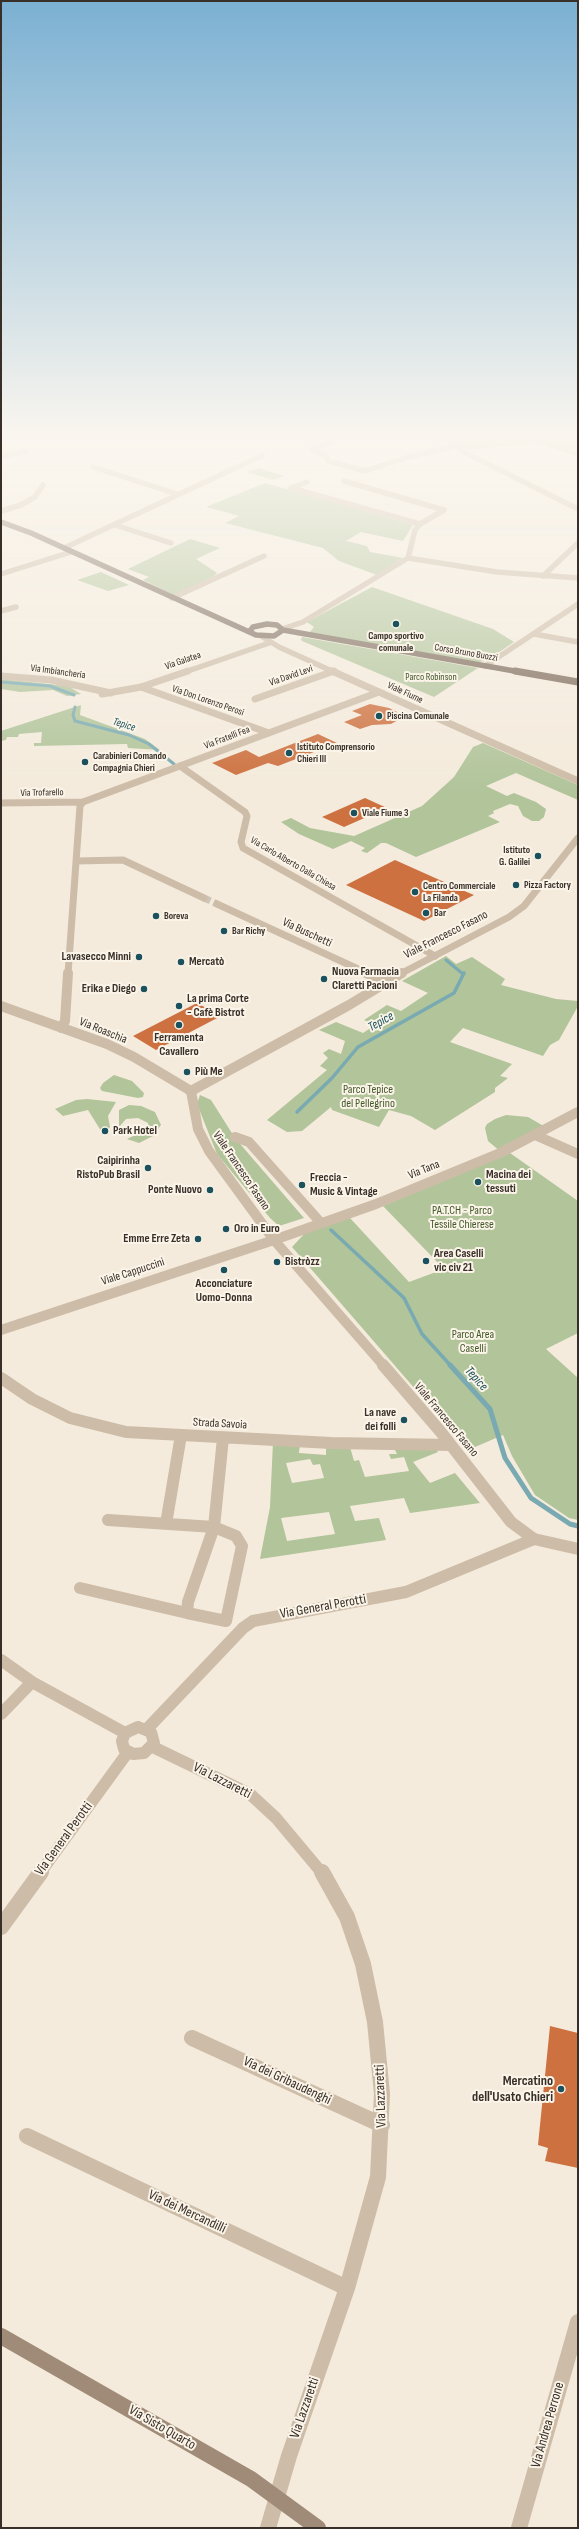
<!DOCTYPE html>
<html>
<head>
<meta charset="utf-8">
<style>
	body { margin:0 }
	#map { position:relative; width:579px; height:2529px; overflow:hidden; background:#f4ebdc; font-family:"Sofia Sans Condensed",sans-serif }
	canvas { display:block }
	.frame { position:absolute; inset:0; border:2px solid #382f28; pointer-events:none }
</style>
</head>
<body>
<div id="map">
<canvas width="579" height="2529"></canvas>
<div class="frame"></div>
</div>
<script>
const c = document.querySelector('canvas').getContext('2d');
c.lineJoin = 'round';
function fill(path, color) {
  c.fillStyle = color;
  c.fill(path, 'evenodd');
}
function poly(rows) {
  const path = new Path2D();
  for (const r of rows) {
    path.moveTo(r[0], r[1]);
    for (let i = 2; i < r.length; i += 2) path.lineTo(r[i], r[i + 1]);
  }
  return path;
}
function trace(path, color, width, dash) {
  c.strokeStyle = color;
  c.lineWidth = width;
  c.lineCap = dash ? 'butt' : 'round';
  c.setLineDash(dash || []);
  c.stroke(path);
}
function drawText(font, color, halo, rows, align = 'center') {
  c.font = font + ' "Sofia Sans Condensed",sans-serif';
  c.lineWidth = 4;
  c.setLineDash([]);
  c.textBaseline = 'middle';
  c.strokeStyle = halo;
  c.fillStyle = color;
  for (const [text, x, y, turn = 0] of rows) {
    c.save();
    c.translate(x, y);
    c.rotate((+turn || 0) * Math.PI / 180);
    c.textAlign = isNaN(turn) ? turn : align;
    if (halo) c.strokeText(text, 0, 0);
    c.fillText(text, 0, 0);
    c.restore();
  }
}
fill(poly([
	[453,438,566,438,570,441,578,442,578,457,537,443,467,450,459,446],
	[259,468,284,476,273,480,247,472],
	[265,483,413,525,403,541,361,532,346,541,367,546,370,552,403,558,377,575,339,561,323,548,225,523,239,516,206,507],
	[190,539,220,548,196,559,217,573,212,578,174,595,143,580,149,577,128,569],
	[101,572,129,585,108,591,77,580],
	[372,587,493,629,514,642,486,661,478,662,309,633,314,627,307,622],
	[302,637,478,668,434,697,302,641,301,640],
	[1,679,68,686,81,694,67,696,53,690,20,692,1,689],
	[81,705,80,715,145,739,160,750,128,748,127,744,34,746,34,743,41,743,42,732,19,734,18,737,7,737,6,740,1,741,1,731],
	[483,743,578,785,578,800,516,773,486,786,507,796,514,793,536,802,546,809,544,817,539,821,532,821,523,816,518,806,510,804,493,811,494,813,488,816,500,822,416,857,386,843,381,843,367,853,361,851,365,848,351,841,333,849,299,834,281,822,291,818,310,828,354,836,361,833,422,806,454,777,473,747],
	[446,956,456,964,472,957,505,979,501,985,556,999,578,1001,578,1006,559,1040,550,1045,543,1056,463,1028,450,1042,512,1064,500,1076,508,1078,495,1088,495,1092,435,1130,411,1116,389,1110,379,1127,332,1110,331,1107,302,1131,287,1132,267,1120,327,1070,320,1066,328,1058,323,1053,329,1049,341,1054,345,1041,319,1030,336,1022,363,1033,375,1025,364,1020,387,1005,401,1011,428,993,402,981],
	[114,1075,132,1081,144,1093,143,1097,138,1098,102,1091,100,1088,103,1083],
	[200,1095,211,1100,235,1138,304,1218,279,1226,270,1218,217,1154,197,1104],
	[87,1099,116,1102,108,1116,110,1127,103,1134,88,1110,63,1116,55,1109,76,1100],
	[129,1105,141,1106,155,1112,161,1125,153,1136,139,1143,127,1139,148,1129,148,1123,138,1118,126,1119,119,1127,119,1110],
	[506,1115,528,1117,547,1128,501,1152,488,1141,485,1128,487,1124,495,1119],
	[510,1153,578,1201,578,1333,546,1349,578,1378,578,1520,569,1518,535,1495,512,1456,503,1435,468,1450,292,1247,307,1231,350,1218,409,1282,444,1269,383,1206],
	[273,1442,300,1443,299,1453,326,1455,326,1444,350,1447,354,1461,359,1460,365,1477,409,1471,404,1457,391,1459,389,1454,397,1454,394,1448,436,1449,438,1452,413,1462,430,1483,455,1473,480,1503,410,1513,404,1498,350,1506,355,1521,379,1518,386,1540,260,1559,270,1507],
	[310,1459,313,1465,320,1464,324,1478,292,1483,286,1463],
	[329,1512,335,1534,287,1541,281,1518]
]), '#b1c49a');
trace(poly([
	[1,682,50,686,74,695],
	[75,707,73,715,75,721,129,735,149,744,174,764],
	[446,960,463,974]
]), '#79aab2', 3);
trace(poly([
	[297,1112,332,1078,358,1047,454,993,464,973],
	[331,1230,404,1298,422,1334,451,1366]
]), '#79aab2', 3.5);
trace(poly([
	[450,1365,490,1409,505,1458,531,1498,570,1524,578,1526]
]), '#79aab2', 5);
fill(poly([
	[370,704,389,708,405,716,391,724,372,725,360,729,344,722,362,715,352,711],
	[318,734,337,743,278,766,268,763,236,775,212,763,246,750,259,757],
	[365,798,387,808,344,827,322,817],
	[395,860,462,890,474,895,424,921,346,885],
	[197,1003,221,1016,156,1050,133,1036],
	[550,2026,578,2033,578,2168,545,2161,548,2148,538,2145]
]), '#cd7140');
trace(poly([
	[204,898,217,904]
]), '#cec5b8', 7, [7, 3.5]);
trace(poly([
	[448,438,464,452,578,509],
	[330,442,312,450,326,456,328,461,365,471,408,457,455,446],
	[1,456,25,452],
	[93,467,177,494],
	[344,481,444,510,420,524,415,530,408,558],
	[307,482,291,488,420,524],
	[1,511,21,505,35,497,43,485],
	[115,525,171,543],
	[64,548,263,455],
	[1,574,71,552],
	[543,576,578,543],
	[172,598,264,556],
	[1,611,16,607],
	[282,629,303,622,408,558,497,572,578,578],
	[534,634,578,642],
	[485,666,578,604],
	[185,672,269,643],
	[332,672,334,671]
]), '#cdbca7', 5.5);
trace(poly([
	[1,676,51,680,111,693],
	[141,687,269,733],
	[102,694,141,687,188,671],
	[255,699,334,671],
	[180,766,245,812,247,816,241,842,243,848,435,956],
	[1,803,83,802,379,692],
	[76,861,123,860,204,898],
	[217,904,369,974],
	[68,974,80,806,83,802]
]), '#cdbca7', 7);
trace(poly([
	[366,973,387,983],
	[1,1006,107,1044,134,1057,191,1091],
	[61,1028,65,1021,68,973],
	[535,1135,578,1154],
	[235,1137,249,1142,321,1223],
	[274,1240,376,1204,500,1153,578,1112]
]), '#cdbca7', 10);
trace(poly([
	[1,1378,32,1399,70,1418,126,1432,331,1443,450,1445],
	[108,1520,214,1527],
	[166,1524,181,1435],
	[214,1527,236,1536,242,1546,226,1621,187,1613,188,1602,214,1527],
	[214,1527,223,1438],
	[80,1588,187,1613],
	[1,1660,32,1682,125,1733],
	[1,1714,32,1682],
	[138,1727,151,1732,154,1743,144,1753,133,1754,124,1749,122,1741,125,1733,138,1727],
	[147,1729,243,1628,253,1621,406,1592,534,1539],
	[153,1747,250,1794,276,1818,322,1873],
	[40,1873,128,1752]
]), '#cdbca7', 12);
trace(poly([
	[1,1927,41,1872],
	[192,2038,382,2125],
	[27,2136,347,2288],
	[268,2528,289,2456,347,2288,378,2177,382,2094,375,2022,363,1964,347,1917,322,1872],
	[519,2528,578,2322]
]), '#cdbca7', 16);
trace(poly([
	[261,636,279,647,334,672]
]), '#cdbca7', 5.5);
trace(poly([
	[332,671,578,781],
	[400,974,509,917,524,906,578,838]
]), '#cdbca7', 7);
trace(poly([
	[1,1330,274,1240],
	[384,1366,274,1240,209,1151,198,1129,191,1091,349,1005,402,973]
]), '#cdbca7', 10);
trace(poly([
	[383,1365,440,1431,511,1522,534,1539,578,1549]
]), '#cdbca7', 12);
trace(poly([
	[1,2336,251,2479,318,2528]
]), '#a08b78', 16);
trace(poly([
	[1,522,31,533,256,635,274,636,283,630,277,625,267,624,253,627,250,631],
	[283,630,520,672]
]), '#7b6858', 5.5);
trace(poly([
	[515,671,578,682]
]), '#7b6858', 7);
const sky = c.createLinearGradient(0, 0, 0, 792);
sky.addColorStop(0, '#7bb0d2');
sky.addColorStop(0.55, '#faf6ef');
sky.addColorStop(1, '#faf6ef00');
c.fillStyle = sky;
c.fillRect(0, 0, 579, 792);
for (const [x, y, r, color] of [
	[396,624,4,"#1a515d"],
	[379,716,4,"#1a515d"],
	[289,753,4,"#1a515d"],
	[85,762,4,"#1a515d"],
	[354,813,4,"#1a515d"],
	[538,856,4,"#1a515d"],
	[516,885,4,"#1a515d"],
	[415,892,4,"#1a515d"],
	[426,913,4,"#1a515d"],
	[156,916,4,"#1a515d"],
	[224,931,4,"#1a515d"],
	[139,957,4,"#1a515d"],
	[181,962,4,"#1a515d"],
	[324,979,4,"#1a515d"],
	[144,989,4,"#1a515d"],
	[179,1006,4,"#1a515d"],
	[179,1025,4,"#1a515d"],
	[187,1072,4,"#1a515d"],
	[105,1131,4,"#1a515d"],
	[148,1168,4,"#1a515d"],
	[478,1182,4,"#1a515d"],
	[302,1185,4,"#1a515d"],
	[210,1190,4,"#1a515d"],
	[226,1229,4,"#1a515d"],
	[198,1239,4,"#1a515d"],
	[426,1261,4,"#1a515d"],
	[277,1262,4,"#1a515d"],
	[224,1270,4,"#1a515d"],
	[404,1420,4,"#1a515d"],
	[561,2089,4,"#1a515d"]
]) {
  const dot = new Path2D();
  dot.arc(x, y, r, 0, 2 * Math.PI);
  c.fillStyle = color;
  c.fill(dot);
  trace(dot, '#fbf4e8', 1.5);
}
drawText('bold 10px', '#382f28', '#fbf4e8', [
	["Campo sportivo",396,636,"center"],
	["comunale",396,648,"center"],
	["Piscina Comunale",387,716],
	["Istituto Comprensorio",297,747],
	["Chieri III",297,759],
	["Carabinieri Comando",93,756],
	["Compagnia Chieri",93,768],
	["Viale Fiume 3",362,813],
	["Istituto",530,850,"right"],
	["G. Galilei",530,862,"right"],
	["Pizza Factory",524,885],
	["Centro Commerciale",423,886],
	["La Filanda",423,898],
	["Bar",434,913],
	["Boreva",164,916],
	["Bar Richy",232,931]
], 'left');
drawText('10px', '#382f28', '#fbf4e8', [
	["Corso Bruno Buozzi",466,653,10],
	["Via Galatea",183,661,-19],
	["Via Imbiancheria",58,672,8],
	["Via David Levi",291,676,-19],
	["Viale Fiume",405,693,25],
	["Via Don Lorenzo Perosi",208,701,19],
	["Via Fratelli Fea",227,738,-21],
	["Via Trofarello",42,793,-1],
	["Via Carlo Alberto Dalla Chiesa",293,864,30]
]);
drawText('10px', '#42582a', '#fbf4e8', [
	["Parco Robinson",431,677]
]);
drawText('italic 11px', '#1a515d', '#fbf4e8', [
	["Tepice",124,725,17]
]);
drawText('12px', '#382f28', '#fbf4e8', [
	["Via Buschetti",307,933,25],
	["Viale Francesco Fasano",446,935,-27],
	["Via Roaschia",103,1031,22],
	["Via Tana",424,1170,-22],
	["Viale Francesco Fasano",241,1171,56],
	["Viale Cappuccini",133,1272,-18],
	["Viale Francesco Fasano",446,1420,50],
	["Strada Savoia",220,1424,3]
]);
drawText('bold 12px', '#382f28', '#fbf4e8', [
	["Lavasecco Minni",131,957,"right"],
	["Mercatò",189,962],
	["Nuova Farmacia",332,972],
	["Claretti Pacioni",332,986],
	["Erika e Diego",136,989,"right"],
	["La prima Corte",187,999],
	["- Cafè Bistrot",187,1013],
	["Ferramenta",179,1038,"center"],
	["Cavallero",179,1052,"center"],
	["Più Me",195,1072],
	["Park Hotel",113,1131],
	["Caipirinha",140,1161,"right"],
	["RistoPub Brasil",140,1175,"right"],
	["Macina dei",486,1175],
	["tessuti",486,1189],
	["Freccia -",310,1178],
	["Music & Vintage",310,1192],
	["Ponte Nuovo",202,1190,"right"],
	["Oro in Euro",234,1229],
	["Emme Erre Zeta",190,1239,"right"],
	["Area Caselli",434,1254],
	["vic civ 21",434,1268],
	["Bistròzz",285,1262],
	["Acconciature",224,1284,"center"],
	["Uomo-Donna",224,1298,"center"],
	["La nave",396,1413,"right"],
	["dei folli",396,1427,"right"]
], 'left');
drawText('12px', '#42582a', '#fbf4e8', [
	["Parco Tepice",368,1090],
	["del Pellegrino",368,1104],
	["PA.T.CH - Parco",462,1211],
	["Tessile Chierese",462,1225],
	["Parco Area",473,1335],
	["Caselli",473,1349]
]);
drawText('italic 13px', '#1a515d', '#fbf4e8', [
	["Tepice",381,1022,-29],
	["Tepice",476,1379,48]
]);
drawText('14px', '#382f28', '#fbf4e8', [
	["Via General Perotti",323,1607,-10],
	["Via Lazzaretti",222,1781,27],
	["Via General Perotti",64,1839,-54],
	["Via dei Gribaudenghi",287,2081,25],
	["Via Lazzaretti",381,2096,-92],
	["Via dei Mercandilli",187,2212,25],
	["Via Lazzaretti",305,2408,-71],
	["Via Andrea Perrone",548,2425,-74],
	["Via Sisto Quarto",162,2428,30]
]);
drawText('bold 14px', '#382f28', '#fbf4e8', [
	["Mercatino",553,2081],
	["dell'Usato Chieri",553,2097]
], 'right');
</script>
</body>
</html>
